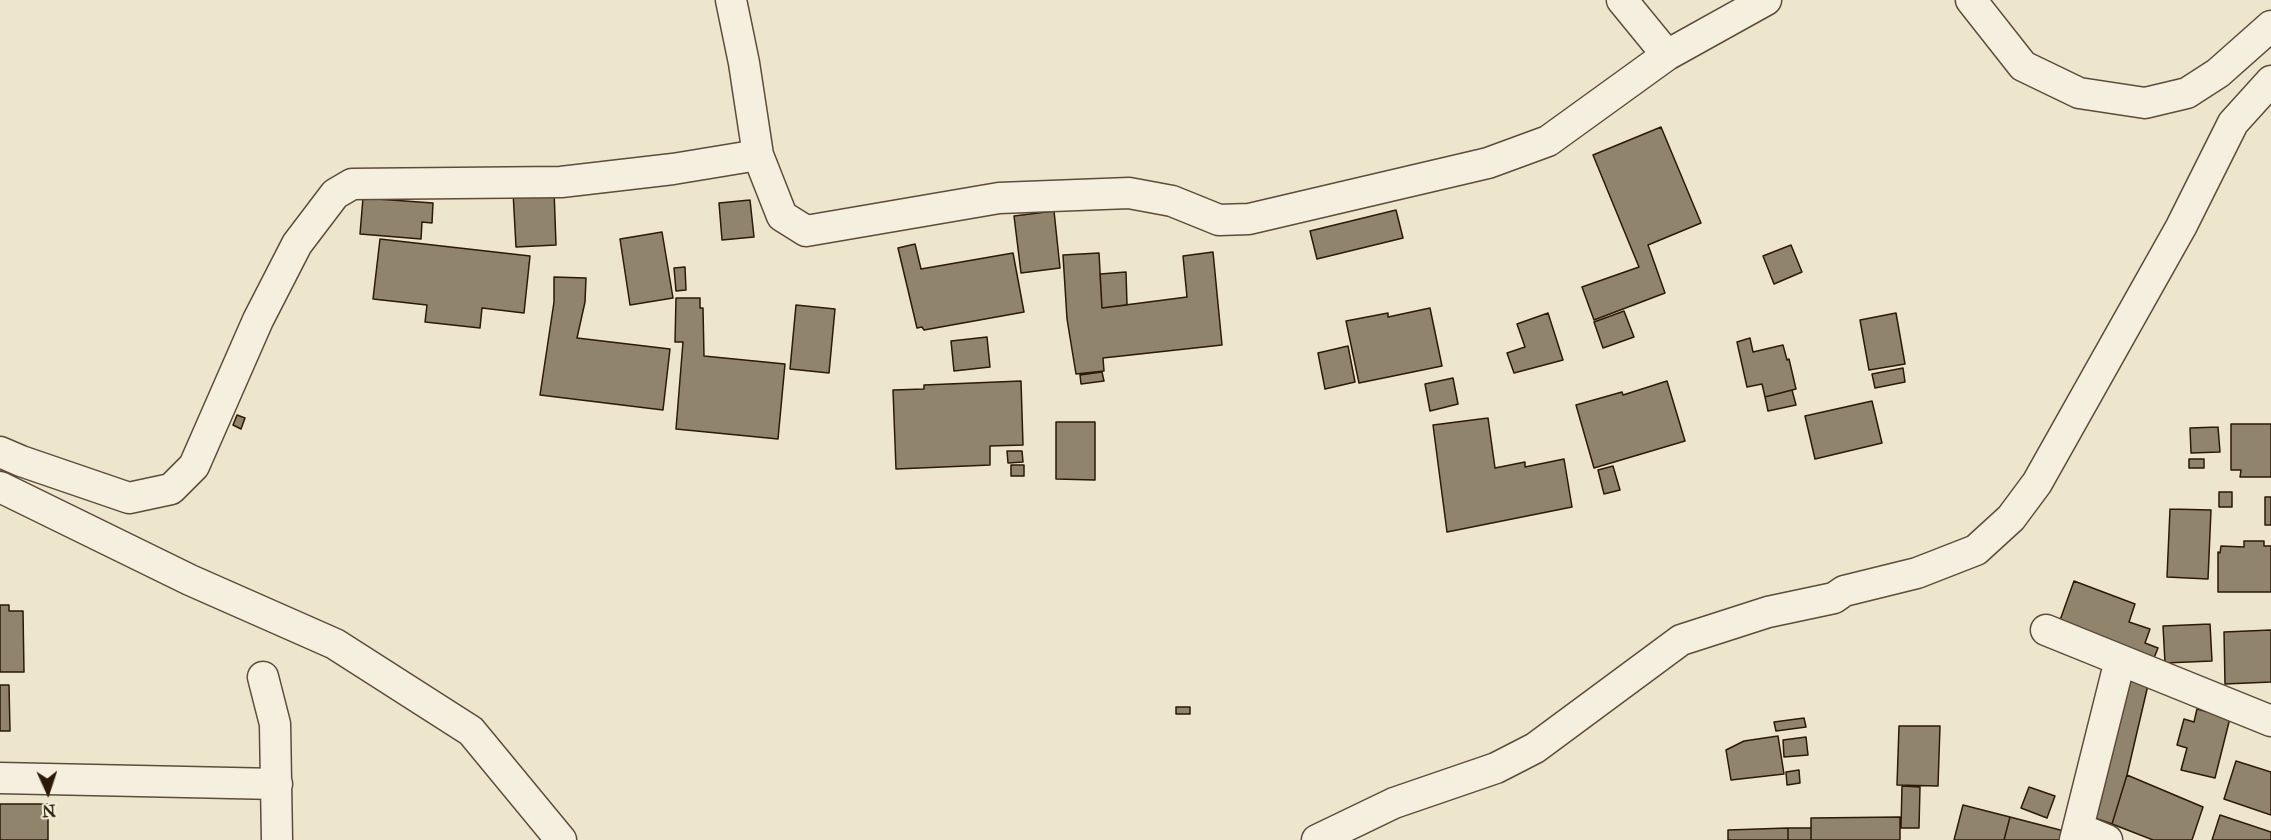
<!DOCTYPE html>
<html>
<head>
<meta charset="utf-8">
<style>
	body { margin:0 }
	#map { position:relative; width:2271px; height:840px; overflow:hidden; background:#eee6cc; font-family:"IM FELL Great Primer",serif }
	canvas { display:block }
	.north { position:absolute; left:18px; top:762px; width:60px; height:60px; -webkit-text-stroke:4px #f4efde; paint-order:stroke; rotate:177deg; font-size:16px; font-weight:700; line-height:24px; text-align:center; color:#2c1906 }
	.north::after { content:''; display:block; margin:auto; width:21px; height:27px; background:#2c1906; clip-path:polygon(50% 0,100% 100%,50% 72%,0 100%) }
</style>
</head>
<body>
<div id="map">
<canvas width="2271" height="840"></canvas>
<div class="north">N</div>
</div>
<script>
const c = document.querySelector('canvas').getContext('2d');
c.lineJoin = 'round';
function fill(path, color) {
  c.fillStyle = color;
  c.fill(path, 'evenodd');
}
function poly(rows) {
  const path = new Path2D();
  for (const r of rows) {
    path.moveTo(r[0], r[1]);
    for (let i = 2; i < r.length; i += 2) path.lineTo(r[i], r[i + 1]);
  }
  return path;
}
function trace(path, color, width, dash) {
  c.strokeStyle = color;
  c.lineWidth = width;
  c.lineCap = dash ? 'butt' : 'round';
  c.setLineDash(dash || []);
  c.stroke(path);
}
const building = poly([
	[1661,127,1701,223,1648,245,1665,293,1594,320,1582,287,1639,267,1593,155,1661,127],
	[554,190,556,245,516,247,513,192,554,190],
	[363,198,433,203,432,223,422,222,421,239,360,234,363,198],
	[750,200,754,237,722,240,719,203,750,200],
	[1396,210,1403,238,1317,259,1310,231,1396,210],
	[1054,211,1060,268,1021,273,1014,216,1054,211],
	[662,232,673,298,630,305,620,239,662,232],
	[380,239,530,256,524,313,482,308,480,328,425,322,427,305,373,299,380,239],
	[915,244,921,269,1013,253,1024,312,924,330,922,327,917,328,898,248,915,244],
	[1791,245,1802,272,1774,284,1763,256,1791,245],
	[1213,252,1222,345,1103,358,1104,371,1076,374,1067,319,1063,255,1099,253,1102,308,1187,297,1183,256,1213,252],
	[685,267,686,290,676,291,674,268,685,267],
	[1126,272,1127,305,1102,308,1100,274,1126,272],
	[554,277,586,278,585,302,577,338,670,349,663,410,540,395,554,302,554,277],
	[676,298,700,298,700,308,703,308,704,356,785,364,778,439,676,429,683,342,675,342,676,298],
	[796,305,835,309,829,373,790,369,796,305],
	[1430,308,1442,366,1359,383,1346,321,1388,313,1388,317,1430,308],
	[1624,311,1634,337,1603,348,1594,322,1624,311],
	[1548,313,1563,360,1514,373,1507,353,1525,347,1517,324,1548,313],
	[1896,313,1905,364,1869,370,1860,320,1896,313],
	[987,337,990,367,954,371,951,341,987,337],
	[1750,338,1753,352,1783,345,1787,360,1789,359,1796,389,1765,397,1762,384,1747,387,1737,342,1750,338],
	[1348,346,1355,382,1325,389,1318,353,1348,346],
	[1903,368,1905,382,1875,388,1872,374,1903,368],
	[1102,372,1104,381,1081,384,1080,375,1102,372],
	[1453,378,1458,404,1430,411,1425,384,1453,378],
	[1021,381,1023,445,990,446,990,465,896,469,893,390,924,389,924,385,1021,381],
	[1667,381,1685,441,1594,468,1576,405,1622,392,1623,395,1667,381],
	[1792,390,1796,405,1768,411,1765,397,1792,390],
	[1872,401,1882,443,1815,459,1805,416,1872,401],
	[237,415,245,418,241,429,233,425,237,415],
	[1488,418,1495,468,1525,462,1525,467,1564,459,1572,507,1447,532,1433,425,1488,418],
	[1056,422,1095,422,1095,480,1056,479,1056,422],
	[2231,424,2271,424,2271,477,2240,477,2241,470,2231,470,2231,424],
	[2218,427,2220,452,2191,453,2190,428,2218,427],
	[1007,451,1022,451,1023,462,1008,463,1007,451],
	[2189,459,2204,459,2204,468,2189,468,2189,459],
	[1011,465,1024,465,1024,476,1011,476,1011,465],
	[1613,466,1620,490,1604,494,1598,470,1613,466],
	[2219,492,2232,492,2232,507,2219,507,2219,492],
	[2265,497,2271,497,2271,525,2265,525,2265,497],
	[2170,509,2211,510,2208,579,2167,577,2170,509],
	[2244,541,2264,541,2264,546,2271,546,2271,592,2218,592,2218,552,2220,553,2221,546,2244,547,2244,541],
	[2074,581,2135,604,2129,622,2150,629,2145,643,2158,648,2154,658,2059,623,2074,581],
	[0,605,9,605,9,611,23,611,24,672,0,672,0,605],
	[2210,624,2212,661,2165,663,2163,626,2210,624],
	[2271,630,2271,682,2225,684,2224,632,2271,630],
	[2130,679,2148,685,2127,775,2112,824,2092,817,2130,679],
	[0,685,9,685,10,731,0,731,0,685],
	[1176,707,1190,707,1190,714,1176,714,1176,707],
	[2197,709,2230,718,2215,778,2181,770,2187,748,2177,745,2184,719,2194,722,2197,709],
	[1804,718,1806,727,1776,731,1774,722,1804,718],
	[1899,726,1940,726,1938,786,1897,785,1899,726],
	[1778,736,1784,774,1731,780,1726,750,1744,741,1778,736],
	[1806,737,1808,755,1784,757,1783,740,1806,737],
	[2236,761,2271,772,2271,815,2224,799,2236,761],
	[1799,770,1800,783,1787,785,1786,772,1799,770],
	[2127,775,2203,807,2192,840,2153,840,2112,824,2127,775],
	[1902,786,1920,787,1919,828,1901,828,1902,786],
	[2029,787,2055,796,2047,818,2021,808,2029,787],
	[0,804,48,804,48,840,0,840,0,804],
	[1963,805,2010,817,2004,840,1954,840,1963,805],
	[2220,815,2271,832,2271,840,2212,840,2220,815],
	[1900,817,1900,840,1811,840,1811,818,1900,817],
	[2010,817,2064,831,2062,840,2004,840,2010,817],
	[1788,828,1788,840,1728,840,1728,830,1788,828],
	[1788,828,1811,828,1811,840,1788,840,1788,828]
]);
fill(building, '#91846d');
trace(building, '#2c1906', 1.5);
const street = poly([
	[731,0,744,63,758,155,782,216,806,231,999,198,1129,193,1172,201,1219,220,1249,219,1488,163,1548,141,1667,55,1766,0],
	[1622,0,1667,55],
	[1971,0,2023,66,2079,93,2145,103,2187,93,2218,73,2271,26],
	[0,452,21,461,129,498,171,489,194,466,258,320,297,244,335,194,352,184,561,182,673,169,758,155],
	[0,487,190,580,335,644,471,731,561,840],
	[2046,630,2271,721],
	[263,677,275,724,277,840],
	[0,778,277,784],
	[2078,828,2107,840],
	[1317,840,1394,803,1496,768,1535,748,1681,640,1768,612,1834,598,1844,591,1917,573,1976,550,2011,518,2037,483,2181,227,2233,123,2271,81],
	[2075,840,2120,660]
]);
trace(street, '#5c4c38', 33);
trace(street, '#f4efde', 30);
</script>
</body>
</html>
